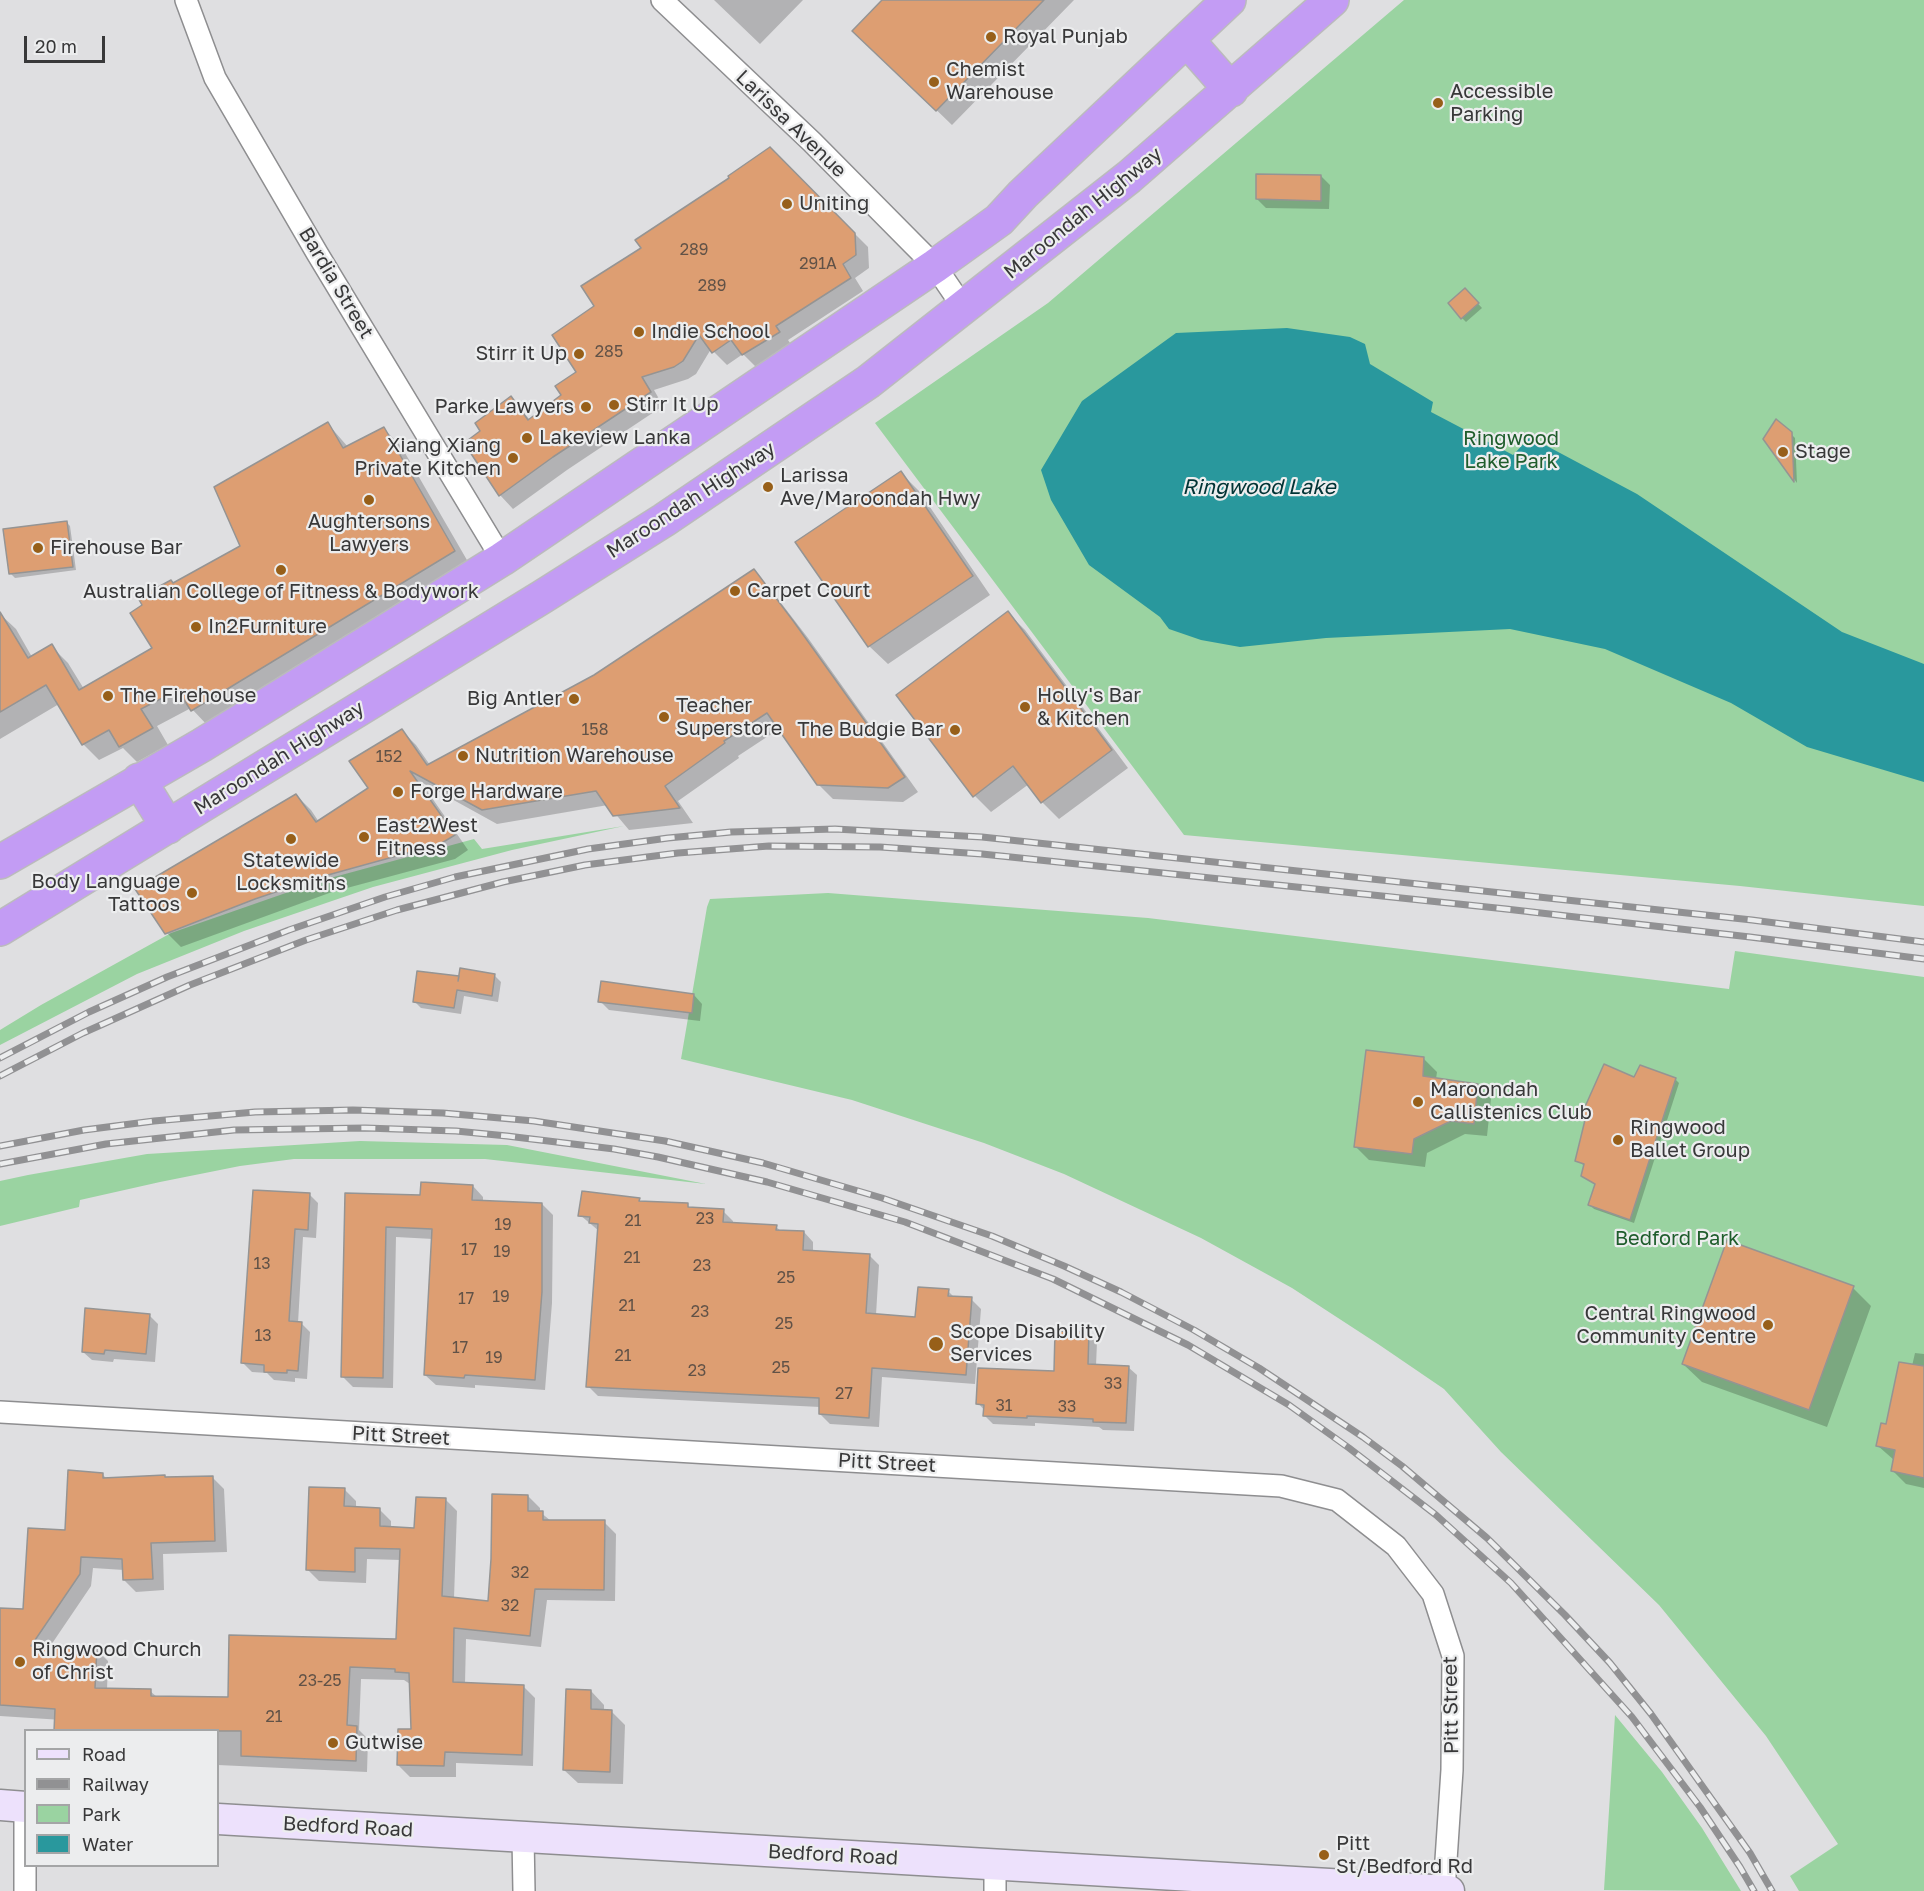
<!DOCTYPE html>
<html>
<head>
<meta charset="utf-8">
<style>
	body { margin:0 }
	#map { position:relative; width:1924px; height:1891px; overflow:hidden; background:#dfdfe1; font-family:"Golos Text",sans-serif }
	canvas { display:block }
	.legend { position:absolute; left:24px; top:1729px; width:195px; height:138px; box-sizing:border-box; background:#ecedee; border:2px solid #a4a5a6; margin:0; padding:8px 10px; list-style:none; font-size:18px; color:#383839 }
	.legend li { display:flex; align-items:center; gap:12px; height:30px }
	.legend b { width:30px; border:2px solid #a4a5a6 }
	.scale { position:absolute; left:24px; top:36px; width:81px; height:27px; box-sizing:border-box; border:3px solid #383839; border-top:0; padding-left:8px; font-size:18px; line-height:21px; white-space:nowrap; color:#383839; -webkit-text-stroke:4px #ecedee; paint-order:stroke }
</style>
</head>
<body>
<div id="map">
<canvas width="1924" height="1891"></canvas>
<ul class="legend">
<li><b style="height:8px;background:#ede1fc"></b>Road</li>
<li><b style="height:8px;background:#919193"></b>Railway</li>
<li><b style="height:16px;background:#9ad3a1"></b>Park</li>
<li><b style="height:16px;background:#29989d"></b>Water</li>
</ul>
<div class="scale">20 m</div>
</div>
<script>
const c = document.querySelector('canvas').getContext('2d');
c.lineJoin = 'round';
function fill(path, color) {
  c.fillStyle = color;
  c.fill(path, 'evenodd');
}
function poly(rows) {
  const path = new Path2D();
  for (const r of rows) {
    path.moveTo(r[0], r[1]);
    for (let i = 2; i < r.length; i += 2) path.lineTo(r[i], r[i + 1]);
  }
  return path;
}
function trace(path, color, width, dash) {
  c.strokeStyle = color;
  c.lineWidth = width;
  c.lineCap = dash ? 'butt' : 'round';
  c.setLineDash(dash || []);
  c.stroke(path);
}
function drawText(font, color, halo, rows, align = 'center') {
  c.font = font + ' "Golos Text",sans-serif';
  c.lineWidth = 4.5;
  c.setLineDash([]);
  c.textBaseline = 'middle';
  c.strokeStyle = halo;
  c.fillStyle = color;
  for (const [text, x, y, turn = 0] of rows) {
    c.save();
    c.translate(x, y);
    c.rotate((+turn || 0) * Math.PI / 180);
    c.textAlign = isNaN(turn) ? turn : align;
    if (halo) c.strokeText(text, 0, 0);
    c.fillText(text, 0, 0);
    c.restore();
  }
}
fill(poly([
	[1404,0,1924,0,1924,906,1740,886,1184,835,875,423,1048,303],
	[624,826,512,850,373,887,244,931,137,974,0,1045,0,1030,41,1005,171,933,323,880,474,839,482,849],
	[828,893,1148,918,1729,989,1735,951,1924,977,1924,1891,1799,1891,1790,1876,1838,1844,1766,1736,1659,1605,1501,1452,1444,1389,1378,1344,1292,1288,1201,1238,1064,1174,984,1143,852,1100,681,1059,707,907,710,899],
	[360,1141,507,1145,706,1184,485,1159,294,1159,240,1166,160,1182,80,1200,79,1207,0,1226,0,1181,28,1175,147,1154],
	[1615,1715,1662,1772,1702,1828,1741,1891,1604,1890]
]), '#9ad3a1');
fill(poly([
	[1287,328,1350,337,1365,344,1370,364,1433,402,1431,412,1513,455,1530,437,1637,494,1842,632,1924,664,1924,782,1807,747,1731,703,1605,649,1510,629,1326,638,1240,647,1201,640,1169,629,1160,617,1089,565,1051,500,1041,470,1082,401,1176,333]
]), '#29989d');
fill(poly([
	[714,0,803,0,760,44],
	[885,0,1074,0,952,125,870,46],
	[770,149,868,247,869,268,855,278,863,291,788,340,792,346,757,368,743,354,727,365,711,349,696,374,688,379,654,390,663,406,567,470,513,509,500,495,466,443,483,431,511,398,530,420,563,396,578,372,596,307,643,249],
	[1321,176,1330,185,1329,209,1266,208,1257,199],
	[1469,294,1482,308,1466,322,1462,318],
	[328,424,348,447,384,429,401,446,471,567,209,727,191,708,157,726,168,745,137,762,123,748,99,760,83,744,59,704,0,739,0,614,16,629,32,657,51,646,68,663,84,689,154,648,173,584,241,547],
	[1791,434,1795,438,1797,483,1765,439],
	[901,473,919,491,990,595,888,664,869,646,797,542],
	[66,522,70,526,76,570,15,578,11,574],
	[754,571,768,586,808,638,918,792,903,802,833,799,818,784,779,729,738,756,739,758,678,801,693,823,629,830,608,805,497,824,421,782,468,850,455,859,332,892,181,947,167,933,296,795,311,810,319,822,370,788,402,731,416,745,430,765,594,676],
	[1008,613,1025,630,1128,768,1059,819,1042,802,1029,784,991,812,975,796],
	[494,975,501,982,498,1002,464,996,461,1014,421,1008,414,1001],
	[694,995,702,1004,700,1021,609,1010,600,1001],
	[1423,1058,1437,1072,1436,1079,1478,1085,1491,1099,1487,1136,1465,1134,1427,1153,1425,1167,1369,1160,1355,1146],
	[1635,1079,1675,1079,1679,1083,1634,1223,1594,1209,1590,1205,1596,1185,1582,1175,1585,1166,1576,1160,1586,1121,1582,1117],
	[473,1186,483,1197,483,1202,542,1204,553,1215,552,1303,545,1390,475,1385,475,1388,436,1385,425,1375,433,1239,396,1237,393,1388,353,1387,342,1376,346,1195,422,1196],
	[254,1191,309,1194,318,1203,316,1238,303,1237,298,1323,301,1323,310,1332,307,1379,295,1378,295,1382,274,1380,267,1373,252,1372,243,1363],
	[639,1200,641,1202,687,1205,691,1209,723,1211,733,1221,733,1224,776,1227,781,1231,804,1232,813,1242,813,1252,869,1255,879,1265,876,1315,917,1319,948,1291,955,1298,971,1299,981,1309,975,1384,882,1377,879,1427,830,1424,820,1414,820,1407,598,1396,588,1386,599,1231,580,1215],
	[1853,1288,1871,1306,1827,1427,1702,1382,1683,1364],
	[149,1315,158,1324,155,1362,114,1359,113,1362,92,1360,83,1352],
	[1089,1334,1097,1342,1096,1366,1128,1367,1137,1375,1134,1431,1103,1430,1099,1427,1035,1423,1035,1426,993,1424,985,1416,985,1411,978,1403,1055,1373],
	[1915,1353,1924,1354,1924,1488,1906,1484,1892,1470,1894,1460,1878,1446,1912,1366],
	[102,1474,108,1480,212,1477,224,1489,227,1552,163,1554,164,1590,136,1592,124,1580,124,1570,93,1568,91,1586,49,1648,96,1649,108,1661,107,1690,150,1691,157,1697,230,1699,398,1641,401,1560,367,1559,366,1583,319,1581,307,1569,344,1489,356,1501,356,1508,379,1509,391,1521,391,1528,416,1529,445,1499,457,1511,454,1598,490,1602,528,1496,540,1508,540,1512,551,1521,604,1522,616,1534,615,1601,547,1600,541,1647,466,1639,465,1684,523,1686,535,1698,533,1766,456,1763,456,1777,410,1777,398,1765,412,1731,410,1684,404,1680,361,1679,359,1730,368,1739,367,1772,218,1765,218,1730,0,1716,0,1609,25,1610,66,1531],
	[591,1691,604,1705,604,1711,611,1711,625,1725,623,1784,578,1783,564,1770]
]), '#0003');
const building = poly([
	[882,0,1044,0,936,111,852,31,882,0],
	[770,147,855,233,856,255,843,264,851,278,776,326,780,332,742,355,731,340,712,353,699,335,683,361,674,367,642,377,651,392,553,457,499,496,464,443,480,431,475,423,511,396,528,420,561,395,555,386,576,372,552,335,594,306,581,286,641,248,635,240,729,178,728,176,770,147],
	[1256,174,1321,175,1321,201,1256,199,1256,174],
	[1465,288,1479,303,1461,319,1448,303,1465,288],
	[1776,419,1792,432,1794,482,1763,439,1776,419],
	[328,422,343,448,384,427,455,551,191,711,178,690,141,709,153,728,119,747,109,730,82,745,46,685,0,712,0,612,28,658,52,644,79,690,152,648,130,613,142,605,138,598,171,580,173,583,240,546,214,487,328,422],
	[901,471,973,576,868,647,795,542,901,471],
	[67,521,73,567,9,574,3,529,67,521],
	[754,569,794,622,905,777,888,788,817,785,767,713,724,741,725,743,665,786,680,808,613,816,596,791,482,810,410,771,455,835,440,844,317,878,255,899,165,934,135,889,296,794,316,822,368,788,349,761,402,729,427,765,594,675,754,569],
	[1008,611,1112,750,1041,803,1013,766,973,797,896,695,1008,611],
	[460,968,495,974,492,996,457,990,454,1008,413,1002,417,971,459,976,458,981,460,968],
	[601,981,694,994,692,1013,598,1002,601,981],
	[1366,1050,1424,1057,1423,1076,1478,1084,1474,1124,1451,1121,1414,1139,1412,1154,1354,1147,1366,1050],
	[1604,1064,1634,1077,1640,1065,1676,1078,1630,1220,1588,1205,1595,1184,1581,1176,1584,1164,1575,1161,1585,1120,1580,1118,1604,1064],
	[421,1182,473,1185,472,1200,542,1203,542,1292,535,1380,465,1375,464,1378,424,1375,432,1229,386,1227,383,1378,341,1377,345,1193,420,1195,421,1182],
	[253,1190,310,1193,308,1230,295,1229,289,1321,302,1322,298,1371,287,1370,287,1373,264,1372,264,1365,241,1363,253,1190],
	[582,1191,640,1198,639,1201,688,1203,688,1207,724,1209,723,1222,777,1225,776,1230,804,1231,803,1250,870,1254,866,1313,915,1317,918,1287,949,1289,948,1296,972,1297,966,1375,872,1368,869,1418,819,1414,819,1398,586,1387,598,1224,589,1223,590,1217,578,1216,582,1191],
	[1727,1240,1854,1286,1809,1410,1682,1364,1727,1240],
	[85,1308,150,1314,146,1354,105,1350,104,1354,82,1352,85,1308],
	[1055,1331,1089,1332,1088,1364,1129,1366,1126,1423,1093,1422,1093,1419,1027,1416,1027,1418,983,1416,984,1405,976,1404,978,1368,1054,1371,1055,1331],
	[1899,1362,1924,1366,1924,1478,1891,1471,1895,1450,1876,1446,1881,1423,1886,1424,1899,1362],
	[68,1470,103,1473,103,1478,165,1475,165,1477,213,1476,215,1541,151,1543,153,1579,123,1580,122,1559,81,1557,80,1574,31,1646,97,1648,95,1688,151,1689,151,1696,228,1697,229,1635,396,1639,400,1549,355,1548,355,1572,306,1570,309,1487,345,1488,344,1506,380,1508,380,1526,414,1528,416,1497,446,1498,442,1596,488,1601,491,1559,492,1494,528,1495,528,1511,543,1511,543,1520,605,1520,604,1590,535,1589,530,1636,454,1628,453,1682,524,1685,522,1755,445,1752,444,1766,397,1765,398,1729,411,1729,409,1673,395,1672,395,1669,350,1667,347,1725,357,1726,356,1761,241,1756,241,1731,54,1731,55,1709,0,1705,0,1608,23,1609,28,1528,65,1530,68,1470],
	[566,1689,591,1690,591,1709,612,1710,610,1772,563,1770,566,1689]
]);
fill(building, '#dd9e72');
trace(building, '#959493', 1.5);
const street = poly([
	[186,0,215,78,317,253,502,559],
	[662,0,812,142,914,245,935,266,963,307],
	[0,1412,1281,1486,1337,1500,1396,1546,1433,1594,1453,1656,1452,1770,1444,1890],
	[25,1807,25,1891],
	[523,1837,524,1891],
	[995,1891,995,1864]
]);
const secondary = poly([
	[0,1805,26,1807],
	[218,1819,1449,1891]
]);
const highway = poly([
	[1187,40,1231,90],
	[139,780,168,827],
	[0,862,202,745,502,559,935,266,999,220,1023,194,1229,0],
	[0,929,542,597,664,520,868,382,1129,177,1332,0]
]);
trace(street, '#8e8e90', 24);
trace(secondary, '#8e8e90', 33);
trace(highway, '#bbbbbc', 36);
trace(street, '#fff', 21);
trace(secondary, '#ede1fc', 30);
trace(highway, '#c39cf4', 33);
const rail = poly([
	[0,1058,89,1012,167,977,289,930,385,897,455,877,588,849,668,838,731,832,835,829,982,837,1752,920,1924,942],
	[0,1076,83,1033,190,985,306,940,397,910,503,882,585,865,678,853,769,846,880,847,982,854,1506,909,1750,937,1924,959],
	[0,1146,84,1130,154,1121,255,1112,353,1110,443,1113,534,1121,665,1141,763,1163,882,1198,992,1236,1064,1266,1121,1292,1194,1330,1259,1368,1363,1437,1402,1466,1487,1538,1565,1615,1610,1663,1651,1714,1750,1853,1772,1891],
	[0,1164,106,1144,234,1130,365,1128,456,1131,507,1136,614,1149,658,1157,767,1182,905,1222,1053,1279,1188,1345,1289,1405,1349,1448,1436,1515,1511,1583,1632,1717,1700,1807,1740,1867,1754,1891]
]);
trace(rail, '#919193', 7);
trace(rail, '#ecedee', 4.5, [14]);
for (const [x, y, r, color] of [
	[991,37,6,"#975f19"],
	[934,82,6,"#975f19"],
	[1438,103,6,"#975f19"],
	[787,204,6,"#975f19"],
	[639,332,6,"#975f19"],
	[579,354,6,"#975f19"],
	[614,405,6,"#975f19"],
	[586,407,6,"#975f19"],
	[527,438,6,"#975f19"],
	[1783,452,6,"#975f19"],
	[513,458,6,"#975f19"],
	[768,487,6,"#975f19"],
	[369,500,6,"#975f19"],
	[38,548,6,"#975f19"],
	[281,570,6,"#975f19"],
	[735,591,6,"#975f19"],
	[196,627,6,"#975f19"],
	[108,696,6,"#975f19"],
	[574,699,6,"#975f19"],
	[1025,707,6,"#975f19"],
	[664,717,6,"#975f19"],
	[955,730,6,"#975f19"],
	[463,756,6,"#975f19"],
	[398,792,6,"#975f19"],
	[364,837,6,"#975f19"],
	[291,839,6,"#975f19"],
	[192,893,6,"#975f19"],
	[1418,1102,6,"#975f19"],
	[1618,1140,6,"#975f19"],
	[1768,1325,6,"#975f19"],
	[936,1344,8,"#975f19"],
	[20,1662,6,"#975f19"],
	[333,1743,6,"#975f19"],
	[1324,1855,6,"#975f19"]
]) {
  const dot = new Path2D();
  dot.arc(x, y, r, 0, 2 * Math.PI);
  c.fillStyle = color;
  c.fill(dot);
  trace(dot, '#ecedee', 2);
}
drawText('16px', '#615247', null, [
	["289",694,250],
	["291A",818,264],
	["289",712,286],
	["285",609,352],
	["158",595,730],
	["152",389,757],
	["23",705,1219],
	["21",633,1221],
	["19",503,1225],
	["17",469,1250],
	["19",502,1252],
	["21",632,1258],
	["13",262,1264],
	["23",702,1266],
	["25",786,1278],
	["19",501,1297],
	["17",466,1299],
	["21",627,1306],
	["23",700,1312],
	["25",784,1324],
	["13",263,1336],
	["17",460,1348],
	["21",623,1356],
	["19",494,1358],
	["25",781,1368],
	["23",697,1371],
	["33",1113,1384],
	["27",844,1394],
	["31",1004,1406],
	["33",1067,1407],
	["32",520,1573],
	["32",510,1606],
	["23-25",320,1681],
	["21",274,1717]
]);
drawText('20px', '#383839', '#ecedee', [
	["Royal Punjab",1003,37],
	["Chemist",946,70],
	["Warehouse",946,93],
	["Accessible",1450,92],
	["Parking",1450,115],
	["Uniting",799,204],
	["Indie School",651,332],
	["Stirr it Up",567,354,"right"],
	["Stirr It Up",626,405],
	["Parke Lawyers",574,407,"right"],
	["Lakeview Lanka",539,438],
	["Xiang Xiang",501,446,"right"],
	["Private Kitchen",501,469,"right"],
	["Stage",1795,452],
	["Larissa",780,476],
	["Ave/Maroondah Hwy",780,499],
	["Aughtersons",369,522,"center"],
	["Lawyers",369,545,"center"],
	["Firehouse Bar",50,548],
	["Carpet Court",747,591],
	["Australian College of Fitness & Bodywork",281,592,"center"],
	["In2Furniture",208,627],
	["The Firehouse",120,696],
	["Holly's Bar",1037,696],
	["& Kitchen",1037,719],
	["Big Antler",562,699,"right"],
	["Teacher",676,706],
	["Superstore",676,729],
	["The Budgie Bar",943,730,"right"],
	["Nutrition Warehouse",475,756],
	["Forge Hardware",410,792],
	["East2West",376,826],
	["Fitness",376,849],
	["Statewide",291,861,"center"],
	["Locksmiths",291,884,"center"],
	["Body Language",180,882,"right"],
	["Tattoos",180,905,"right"],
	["Maroondah",1430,1090],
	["Callistenics Club",1430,1113],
	["Ringwood",1630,1128],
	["Ballet Group",1630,1151],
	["Central Ringwood",1756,1314,"right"],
	["Community Centre",1756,1337,"right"],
	["Scope Disability",950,1332],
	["Services",950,1355],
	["Ringwood Church",32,1650],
	["of Christ",32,1673],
	["Gutwise",345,1743],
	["Pitt",1336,1844],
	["St/Bedford Rd",1336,1867]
], 'left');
drawText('20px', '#383839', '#ecedee', [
	["Larissa Avenue",791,124,44],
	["Maroondah Highway",1083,213,-39],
	["Bardia Street",336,283,59],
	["Maroondah Highway",691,500,-33],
	["Maroondah Highway",279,758,-32],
	["Pitt Street",401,1436,3],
	["Pitt Street",887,1463,3],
	["Pitt Street",1451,1705,-91],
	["Bedford Road",348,1827,3],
	["Bedford Road",833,1855,3]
]);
drawText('20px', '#1f5d2c', '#ecedee', [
	["Ringwood",1511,439],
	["Lake Park",1511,462],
	["Bedford Park",1677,1239]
]);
drawText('italic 21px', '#003335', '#ecedee', [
	["Ringwood Lake",1259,487]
]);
</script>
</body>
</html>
